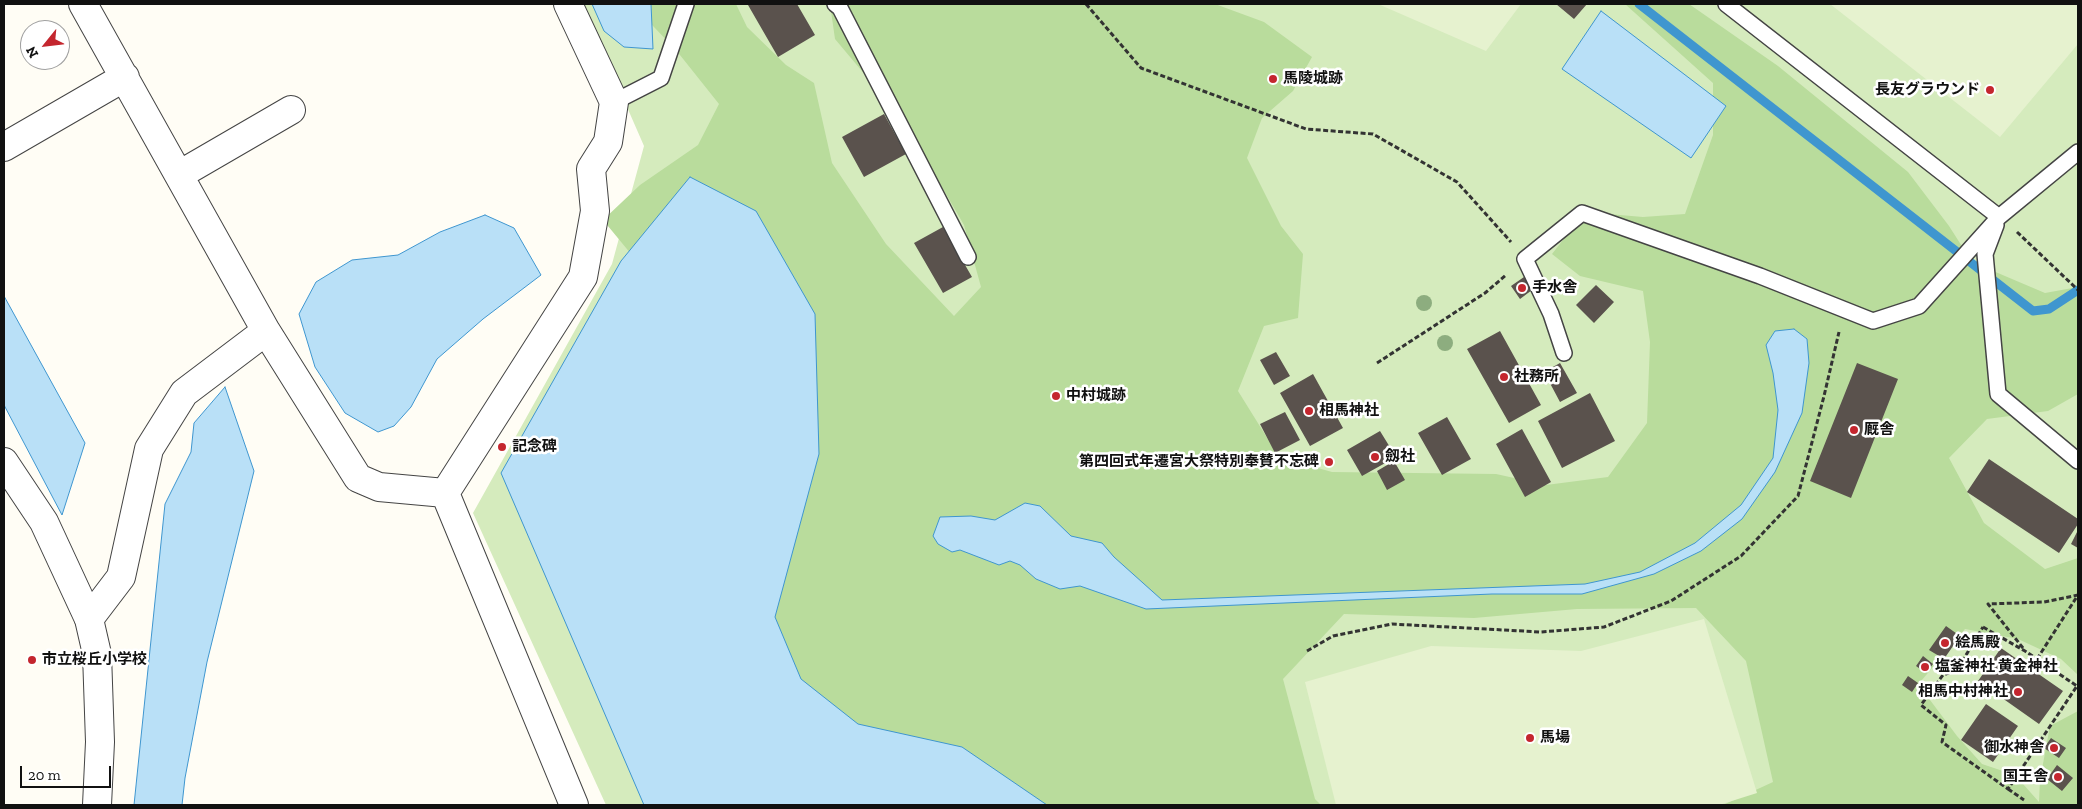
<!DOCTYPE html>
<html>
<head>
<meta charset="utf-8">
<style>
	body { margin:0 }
	#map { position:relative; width:2082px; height:809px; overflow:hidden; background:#fffdf5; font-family:"Zilla Slab",serif }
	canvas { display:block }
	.frame { position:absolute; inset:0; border:5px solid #111; pointer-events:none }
	.north { position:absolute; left:20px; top:20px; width:50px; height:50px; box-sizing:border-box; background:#fff; border:1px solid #a0a0a0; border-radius:50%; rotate:241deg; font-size:14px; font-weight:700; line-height:20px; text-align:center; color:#111 }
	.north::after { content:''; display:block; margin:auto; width:18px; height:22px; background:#c4262e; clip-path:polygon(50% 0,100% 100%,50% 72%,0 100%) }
	.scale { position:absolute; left:20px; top:766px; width:91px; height:22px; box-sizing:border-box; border:2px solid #111; border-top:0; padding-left:6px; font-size:15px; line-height:18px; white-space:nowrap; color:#111; -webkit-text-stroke:4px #fff; paint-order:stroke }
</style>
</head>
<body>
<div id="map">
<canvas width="2082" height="809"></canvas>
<div class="frame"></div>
<div class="north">N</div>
<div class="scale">20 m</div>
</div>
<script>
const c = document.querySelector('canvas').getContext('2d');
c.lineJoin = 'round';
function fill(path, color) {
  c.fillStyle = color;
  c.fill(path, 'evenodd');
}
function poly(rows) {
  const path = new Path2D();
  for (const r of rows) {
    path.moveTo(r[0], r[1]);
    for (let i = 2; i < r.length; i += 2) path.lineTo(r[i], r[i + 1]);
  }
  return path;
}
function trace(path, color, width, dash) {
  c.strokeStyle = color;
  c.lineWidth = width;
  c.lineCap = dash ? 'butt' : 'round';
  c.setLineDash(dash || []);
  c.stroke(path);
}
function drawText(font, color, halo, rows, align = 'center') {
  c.font = font + ' "Zilla Slab","Noto Sans JP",serif';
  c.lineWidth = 5;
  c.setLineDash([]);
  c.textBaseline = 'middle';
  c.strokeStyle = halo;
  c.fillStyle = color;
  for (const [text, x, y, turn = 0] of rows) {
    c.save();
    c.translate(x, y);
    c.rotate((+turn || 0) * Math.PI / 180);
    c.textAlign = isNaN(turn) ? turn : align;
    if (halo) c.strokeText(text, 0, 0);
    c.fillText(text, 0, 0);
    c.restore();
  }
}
fill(poly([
	[582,4,2078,4,2078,805,606,805,473,513,612,264,644,146]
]), '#d5ebbd');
fill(poly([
	[632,4,736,4,747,27,786,65,814,83,832,163,886,244,954,316,981,287,964,225,903,120,835,39,830,4,1215,4,1264,22,1312,57,1293,91,1262,118,1247,158,1281,226,1303,254,1298,318,1264,326,1238,391,1279,457,1332,472,1496,474,1546,485,1608,477,1647,423,1650,342,1643,291,1580,276,1552,254,1585,212,1643,217,1685,214,1713,135,1713,83,1625,4,1689,4,1778,66,1908,172,1949,226,1972,262,2045,293,2078,287,2078,394,2048,411,1987,419,1949,458,1984,523,2045,569,2078,558,2078,675,2061,659,2018,639,1965,629,1916,687,1924,692,1957,736,1982,764,2015,775,2039,802,2040,780,2050,726,2078,711,2078,805,1723,805,1773,782,1746,661,1696,608,1577,609,1474,618,1344,614,1283,679,1315,799,1321,805,988,805,769,668,650,277,603,220,640,185,698,145,719,104,676,50]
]), '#b9dc9c');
fill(poly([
	[1378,4,1521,4,1486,51],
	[1830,4,2078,4,2078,44,2000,137],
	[1704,619,1757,793,1719,805,1336,805,1305,682,1431,646,1581,651]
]), '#e6f2cf');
const water = poly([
	[592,4,651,4,653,49,624,47,604,31,592,4],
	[1601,11,1726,106,1691,158,1562,69,1601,11],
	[690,177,756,211,815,314,819,454,775,617,801,679,858,724,962,747,1047,805,644,805,501,473,621,261,690,177],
	[485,215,514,228,541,275,483,319,437,359,411,407,394,426,378,432,345,413,315,367,299,314,316,282,352,260,398,255,440,232,485,215],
	[4,296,85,443,62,515,4,405,4,296],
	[1794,329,1807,339,1809,363,1802,413,1775,472,1742,519,1701,551,1654,574,1582,594,1492,594,1146,609,1080,586,1060,589,1036,579,1020,565,1010,561,999,565,960,550,952,552,938,544,933,536,940,517,971,516,995,520,1025,503,1040,506,1071,536,1102,543,1114,557,1162,600,1585,584,1640,572,1695,543,1741,505,1773,458,1778,410,1773,373,1766,345,1775,331,1794,329],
	[225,387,254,471,207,662,185,778,182,805,134,805,165,504,191,452,194,423,225,387]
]);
fill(water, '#b9e0f7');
trace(water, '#3f96cf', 1);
trace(poly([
	[1639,4,2033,311,2049,309,2078,290]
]), '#3f96cf', 9);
fill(poly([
	[750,4,797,4,815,35,778,57,748,5],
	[1556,4,1587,4,1574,19],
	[884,114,906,154,864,177,842,137],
	[943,227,972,277,943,293,914,243],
	[1524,277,1532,290,1520,299,1511,286],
	[1596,285,1614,302,1594,323,1576,305],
	[1500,331,1541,405,1509,423,1467,349],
	[1276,352,1290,376,1274,385,1260,360],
	[1560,363,1577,393,1560,402,1544,372],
	[1857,363,1898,379,1851,498,1810,481],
	[1313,374,1343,428,1310,446,1280,393],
	[1590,393,1615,441,1562,468,1538,421],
	[1285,412,1300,440,1275,453,1260,424],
	[1447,417,1471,459,1442,475,1418,433],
	[1522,429,1551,482,1525,497,1496,444],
	[1380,431,1396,457,1362,476,1347,450],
	[1989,459,2078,519,2078,524,2059,553,1967,492],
	[1394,461,1405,480,1387,490,1377,471],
	[2078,530,2078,548,2071,544],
	[1946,626,1960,636,1944,659,1929,650],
	[2001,648,2063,691,2039,724,1978,681],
	[1923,656,1933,664,1926,673,1916,666],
	[1908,676,1918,683,1912,692,1902,685],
	[1986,704,2018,726,1993,762,1961,740],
	[2051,738,2066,748,2059,758,2044,748],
	[2057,765,2073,778,2062,791,2047,779]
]), '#5a524d');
const service = poly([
	[835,4,840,8,968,257],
	[1726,4,1999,217],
	[614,102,661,78,686,4],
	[1996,225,1985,254,1998,394,2078,461],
	[1564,353,1551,314,1525,259,1582,213,1760,276,1873,321,1919,306,1999,217,2078,152]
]);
const minor = poly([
	[83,4,266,331,184,393,149,449,121,577,89,619],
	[568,4,614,102,608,142,591,169,595,211,583,277,445,493,574,805],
	[4,147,125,77],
	[179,175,291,110],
	[266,331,358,478,379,487,445,493]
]);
const tertiary = poly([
	[4,462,44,522,89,619,97,654,100,742,97,805]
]);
trace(service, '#444', 18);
trace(minor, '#444', 30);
trace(tertiary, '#444', 30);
trace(poly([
	[1086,4,1141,68,1306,129,1373,134,1457,182,1511,242],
	[2017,232,2078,290],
	[1377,363,1485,293,1506,275],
	[1983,627,2025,651,2077,686,2008,789,1942,742,1946,725,1921,705,1943,675,1957,670,1983,627],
	[2023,648,1988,604,2044,602,2078,595],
	[1307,651,1333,636,1392,624,1541,632,1604,627,1671,601,1741,556,1798,496,1824,396,1839,332],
	[2037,659,2078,595],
	[2008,789,2024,800]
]), '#333', 3, [5, 2.5]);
trace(service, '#fff', 15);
trace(minor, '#fff', 28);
trace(tertiary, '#fff', 28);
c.fillStyle = '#8dad7f';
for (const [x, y] of [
	[1424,303],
	[1445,343]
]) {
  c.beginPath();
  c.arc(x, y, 8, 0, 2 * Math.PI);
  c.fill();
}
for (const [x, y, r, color] of [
	[1273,79,5,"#c4262e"],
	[1990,90,5,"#c4262e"],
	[1522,288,5,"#c4262e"],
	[1504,377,5,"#c4262e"],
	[1056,396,5,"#c4262e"],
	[1309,411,5,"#c4262e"],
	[1854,430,5,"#c4262e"],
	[502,447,5,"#c4262e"],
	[1375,457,5,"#c4262e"],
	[1329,462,5,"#c4262e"],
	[1945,643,5,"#c4262e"],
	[32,660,5,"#c4262e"],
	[1925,667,5,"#c4262e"],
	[2018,692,5,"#c4262e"],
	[1530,738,5,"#c4262e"],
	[2054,748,5,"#c4262e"],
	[2058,777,5,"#c4262e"]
]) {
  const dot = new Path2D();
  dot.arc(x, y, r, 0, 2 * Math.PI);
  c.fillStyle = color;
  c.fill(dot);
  trace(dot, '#fff', 2);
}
drawText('bold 15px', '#111', '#fff', [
	["馬陵城跡",1283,79],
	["長友グラウンド",1980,90,"right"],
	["手水舎",1532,288],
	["社務所",1514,377],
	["中村城跡",1066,396],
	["相馬神社",1319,411],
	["厩舎",1864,430],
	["記念碑",512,447],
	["劔社",1385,457],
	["第四回式年遷宮大祭特別奉賛不忘碑",1319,462,"right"],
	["絵馬殿",1955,643],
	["市立桜丘小学校",42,660],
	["塩釜神社 黄金神社",1935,667],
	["相馬中村神社",2008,692,"right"],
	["馬場",1540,738],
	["御水神舎",2044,748,"right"],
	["国王舎",2048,777,"right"]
], 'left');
</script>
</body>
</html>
